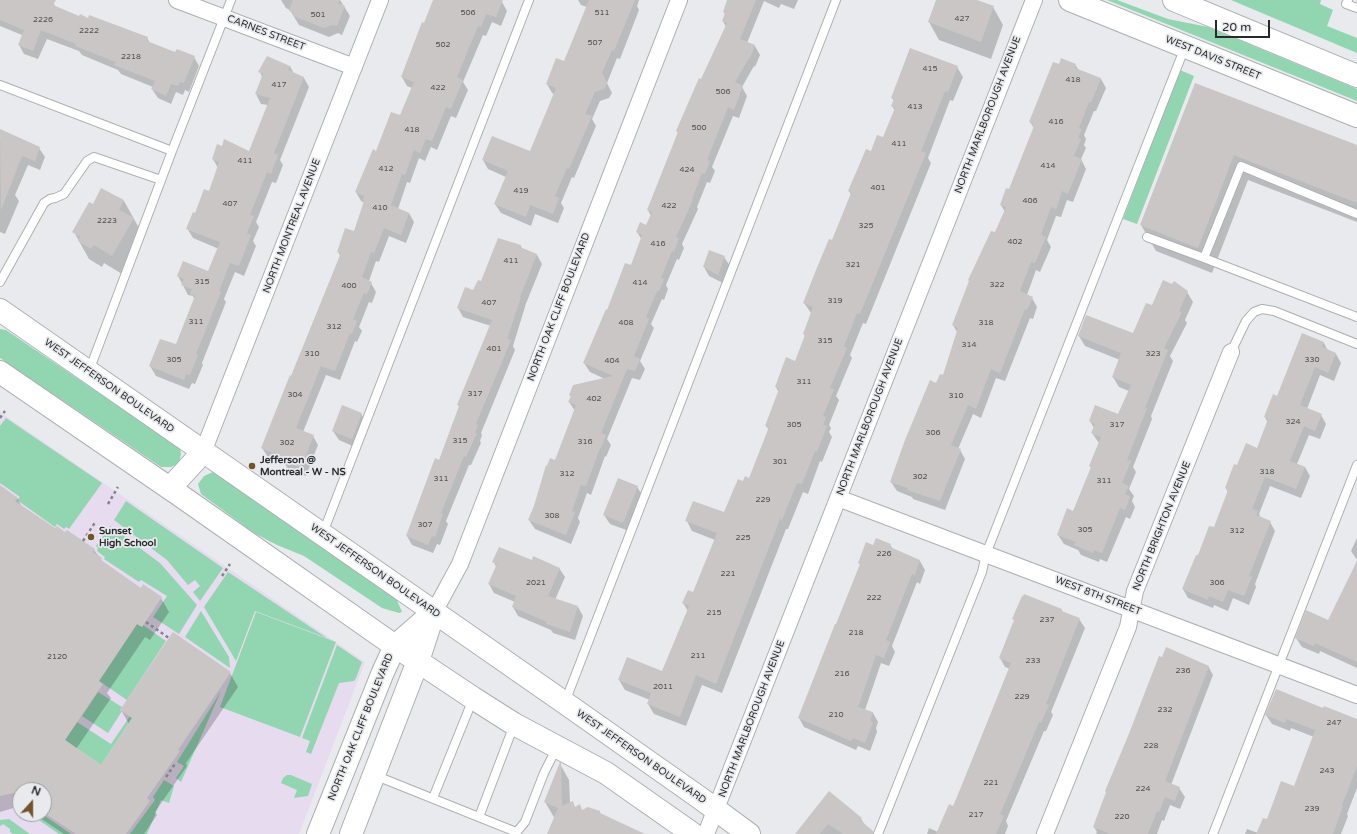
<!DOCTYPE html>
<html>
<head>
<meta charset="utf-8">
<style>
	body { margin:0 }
	#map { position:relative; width:1357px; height:834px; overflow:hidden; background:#e8eaed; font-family:"Varela Round",sans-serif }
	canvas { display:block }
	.north { position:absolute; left:12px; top:782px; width:40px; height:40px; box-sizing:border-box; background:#e8eaed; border:1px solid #9b9d9f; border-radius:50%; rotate:21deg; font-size:11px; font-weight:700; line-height:16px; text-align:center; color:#28292a }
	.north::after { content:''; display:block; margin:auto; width:14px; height:18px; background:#74532a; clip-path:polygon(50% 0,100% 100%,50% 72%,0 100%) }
	.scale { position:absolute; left:1215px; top:20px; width:55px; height:18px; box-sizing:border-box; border:2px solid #28292a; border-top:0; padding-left:5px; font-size:12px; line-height:14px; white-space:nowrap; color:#28292a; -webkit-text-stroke:3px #e8eaed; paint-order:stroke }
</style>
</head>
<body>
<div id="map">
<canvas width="1357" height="834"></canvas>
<div class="north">N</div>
<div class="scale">20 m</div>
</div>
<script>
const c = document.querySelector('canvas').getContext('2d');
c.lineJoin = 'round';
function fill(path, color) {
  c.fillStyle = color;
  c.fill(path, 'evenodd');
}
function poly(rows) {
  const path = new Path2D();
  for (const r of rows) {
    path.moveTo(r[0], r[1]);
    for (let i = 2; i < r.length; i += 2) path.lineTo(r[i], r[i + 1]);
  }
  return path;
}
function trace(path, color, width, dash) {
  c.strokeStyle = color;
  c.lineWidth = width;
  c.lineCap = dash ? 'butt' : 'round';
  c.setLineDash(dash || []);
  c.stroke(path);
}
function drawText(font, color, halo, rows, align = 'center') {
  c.font = font + ' "Varela Round",sans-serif';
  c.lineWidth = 3.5;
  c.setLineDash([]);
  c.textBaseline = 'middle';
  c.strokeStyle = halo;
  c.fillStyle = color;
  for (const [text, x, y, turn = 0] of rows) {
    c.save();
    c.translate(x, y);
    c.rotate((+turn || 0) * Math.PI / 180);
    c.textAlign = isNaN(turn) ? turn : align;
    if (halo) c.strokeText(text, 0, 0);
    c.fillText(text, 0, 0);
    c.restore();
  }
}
fill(poly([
	[0,412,365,662,299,834,0,834],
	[20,790,44,790,44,814,20,814]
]), '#e7dbef');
fill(poly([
	[1107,0,1117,0,1168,19,1208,27,1357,89,1357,101],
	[1231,0,1321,0,1320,4,1333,10,1327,26,1357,38,1357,53],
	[1180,70,1194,76,1137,224,1123,219],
	[0,329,6,330,180,448,181,454,179,463,171,467,161,467,0,358],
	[6,418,102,483,69,529,66,527,64,529,57,524,55,527,17,500,20,497,0,483,0,426],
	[213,472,396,598,402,612,399,613,382,608,304,556,277,545,254,533,201,494,198,484,204,476],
	[126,501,223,568,200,601,193,592,200,586,195,580,188,585,167,560,114,520],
	[110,526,160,563,197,605,179,634,153,617,167,596,141,580,139,582,104,559,105,557,97,551,98,548,96,546],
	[228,572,327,638,255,611,236,661,204,607],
	[201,611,229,657,230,668,185,637],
	[256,612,336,642,300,737,220,707],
	[137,624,142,627,143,625,166,641,127,700,99,681],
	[337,645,362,662,356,678,354,681,339,683,311,754,306,752,310,741,302,738],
	[221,691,181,782,176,778,184,766,177,762],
	[98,692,122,707,120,710,122,711,108,733,82,716],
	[130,716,132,718,101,765,65,740,77,722,111,744],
	[287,775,291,775,312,784,308,796,294,798,297,790,281,783,283,778],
	[164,780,174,786,169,803,161,800,147,834,130,834,155,800,153,797],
	[30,814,42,814,71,834,59,834],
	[9,819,30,834,13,834,10,832,10,829,3,824,1,826,0,825,0,820]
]), '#92d5b1');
fill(poly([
	[0,0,45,0,54,4,56,8,79,17,147,38,150,43,175,54,194,57,199,66,189,92,185,90,183,95,176,92,171,104,158,98,152,89,153,87,121,74,118,70,82,55,79,51,47,39,38,59,24,54,19,45,22,35,0,26],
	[281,0,340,0,350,16,342,35,338,33,329,37,299,25,290,10,286,8],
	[434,0,498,0,502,2,507,11,501,26,492,22,486,36,483,35,463,82,468,90,456,118,451,116,437,150,431,147,425,161,419,158,410,183,407,182,398,209,409,213,414,222,406,243,389,236,379,262,376,261,369,281,371,283,376,292,372,303,369,302,359,327,362,331,357,342,355,341,340,380,326,375,303,432,313,436,318,445,306,476,288,469,285,464,268,457,262,448,340,256,338,251,354,232,365,203,361,201,356,192,376,152,400,116,412,88,407,86,402,77],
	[578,0,639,0,637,6,639,10,620,59,617,58,607,83,612,93,609,98,600,101,592,119,596,126,574,178,572,177,561,203,564,208,558,223,535,214,531,226,501,213,495,204,506,177,488,169,483,160,492,137,531,152,554,94,552,93,547,84,564,62,587,7,581,5],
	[729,0,798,0,794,9,781,4,779,8,764,1,747,43,755,46,760,55,755,67,754,66,742,87,747,96,739,118,733,116,712,167,715,171,710,183,707,182,697,207,698,209,682,244,684,248,679,260,677,259,666,285,668,289,664,300,662,299,651,324,654,328,640,361,645,369,640,380,632,378,607,439,611,445,606,457,605,456,591,495,587,493,578,518,580,522,571,544,535,529,529,520,548,467,556,461,575,411,569,402,571,397,570,395,605,379,590,372,584,363,608,311,631,266,642,240,637,232,647,226,651,216,648,210,678,133,677,131,726,27,723,21,725,15,724,12],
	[937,0,974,0,993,7,1003,25,991,59,939,40,929,22],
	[1075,65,1079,70,1101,79,1106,88,1096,111,1094,111,1084,135,1086,139,1084,145,1086,148,1081,159,1086,169,1073,202,1067,200,1061,217,1056,216,1047,240,1051,247,1040,272,1036,270,1027,295,1032,298,1037,307,1033,319,1030,318,1005,381,996,378,981,418,973,414,958,449,960,450,965,459,945,510,913,499,912,497,897,491,891,482,937,384,943,376,957,332,953,325,1005,212,1001,205,1009,191,1034,128,1030,122,1060,66],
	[290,66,294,74,304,78,309,87,280,160,283,165,276,183,272,182,256,222,259,227,253,241,256,246,244,276,235,272,224,299,226,302,202,363,203,365,195,384,192,383,189,389,156,376,150,366,176,345,194,299,193,296,188,295,178,276,183,263,208,273,219,249,193,238,187,228,209,192,218,168,213,159,250,152,268,105,261,104,256,94,262,77,260,72],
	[957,67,963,77,953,101,950,100,928,158,931,163,866,324,863,323,850,355,852,358,836,396,839,400,829,425,831,428,829,432,832,437,822,462,820,461,808,494,803,492,788,529,786,529,722,693,702,685,686,726,654,714,648,704,650,700,625,690,619,680,663,672,688,611,683,603,694,594,715,540,692,531,687,521,725,514,743,483,749,480,769,430,766,426,779,393,776,387,796,362,805,337,804,334,811,313,804,303,832,241,851,195,849,191,871,153,884,139,895,111,892,106,894,101,892,98],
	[1196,84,1357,146,1357,222,1248,180,1212,273,1156,251,1141,225],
	[3,132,39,148,45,157,40,170,28,165,15,195,19,201,5,234,0,232,0,140],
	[102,189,124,201,144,237,122,274,104,263,102,267,89,259,74,232,93,205],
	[499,239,521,246,522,249,537,255,542,264,525,306,525,307,513,346,515,350,481,433,482,435,480,441,481,443,471,465,469,465,446,521,448,524,440,545,437,544,433,553,412,545,407,536,440,461,491,326,463,317,458,308,466,288,474,291,482,282],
	[724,257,730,266,723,283,709,276,704,267],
	[1187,292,1193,302,1185,320,1187,323,1170,356,1173,361,1151,416,1152,419,1133,467,1136,472,1129,489,1134,496,1132,501,1135,507,1130,519,1126,517,1107,562,1100,559,1099,562,1081,555,1078,550,1064,544,1058,535,1074,512,1092,469,1090,466,1099,443,1092,433,1094,428,1090,421,1118,415,1129,391,1119,387,1113,377,1120,360,1085,346,1079,336,1133,335,1153,306],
	[1302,334,1324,343,1328,351,1336,354,1341,363,1334,381,1320,375,1307,409,1321,415,1326,424,1320,439,1309,435,1297,464,1305,467,1310,476,1301,498,1270,486,1259,514,1261,518,1270,522,1275,531,1255,584,1256,587,1249,605,1233,598,1228,611,1214,605,1213,608,1188,598,1183,589,1198,557,1214,529,1228,492,1226,488,1238,466,1258,449,1268,423,1265,417,1277,397],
	[361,414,367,423,357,448,339,440,333,431],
	[0,487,17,498,22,507,55,530,94,550,105,565,141,589,161,598,169,612,150,640,145,637,107,693,111,698,76,749,101,766,129,724,121,710,230,673,238,687,186,763,187,766,155,812,157,815,144,834,64,834,34,814,44,814,44,790,20,790,20,806,0,812],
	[637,487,643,496,629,531,610,524,604,515],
	[1357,538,1357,668,1320,651,1319,654,1302,647,1296,638,1329,621,1351,575,1357,560,1351,551],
	[890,545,893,549,920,561,925,570,920,584,917,582,892,646,895,652,889,666,881,663,865,710,873,713,878,722,876,728,877,732,870,751,858,746,856,750,804,727,799,718,861,565,859,563,874,546],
	[494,562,559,568,565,577,555,600,578,607,583,616,575,640,553,633,551,630,518,616,513,607,515,602,494,593,489,584,496,567],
	[1061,609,1063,612,1079,619,1085,628,1051,712,1053,715,1046,731,1044,731,1006,821,1008,826,1005,834,927,834,929,828,938,832,953,807,1010,669,1005,667,1000,658,1015,621,1014,619],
	[1208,666,1213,675,1171,785,1179,788,1185,797,1180,809,1170,805,1164,821,1162,820,1157,834,1096,834,1097,832,1094,827],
	[1324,709,1357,720,1357,788,1347,814,1348,816,1341,834,1245,834,1247,829,1258,833,1294,788,1314,737,1291,728,1290,731,1272,724,1266,715],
	[560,764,569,780,570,803,575,808,582,811,600,812,601,814,642,834,549,834,555,819,545,802],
	[829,793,861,819,871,834,800,834]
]), '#0003');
fill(poly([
	[0,0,56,0,53,5,79,16,80,14,88,18,89,15,148,37,147,41,175,52,177,49,195,56,184,83,180,82,178,86,171,84,166,96,151,89,155,81,114,65,116,62,75,46,76,44,41,30,33,51,18,45,24,30,0,20],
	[293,0,340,0,338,3,345,6,337,26,332,25,324,28,293,16,294,13,289,11],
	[433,0,503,0,496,17,486,14,481,27,478,26,457,77,463,80,451,109,446,107,432,141,426,139,420,153,414,150,405,175,402,174,391,205,409,213,401,235,384,228,374,253,371,252,362,277,372,282,367,294,364,293,353,319,357,321,352,334,350,333,335,371,321,366,296,428,314,435,301,468,282,460,283,457,261,448,290,375,291,376,341,253,337,252,345,228,354,231,364,201,363,200,364,196,355,192,373,149,376,151,391,112,400,115,414,82,401,77,422,22,424,23],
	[589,0,635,0,614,51,612,50,602,73,607,83,604,89,595,92,585,114,592,116,569,169,567,168,555,196,559,198,553,214,530,205,526,217,494,204,508,171,482,160,492,136,530,151,556,88,546,84,556,58,564,61],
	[727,0,756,0,740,39,755,45,750,58,749,58,735,82,743,86,734,110,728,107,707,160,710,161,705,174,702,173,692,199,693,200,676,237,679,238,674,252,672,251,661,278,664,279,659,291,657,291,646,317,649,319,634,356,640,359,635,371,627,369,601,433,606,435,601,448,600,448,586,486,581,485,572,511,575,512,566,535,528,520,534,506,546,465,547,466,550,458,555,460,576,405,568,402,571,396,569,395,573,385,613,376,583,363,606,309,607,310,625,263,631,265,642,235,636,232,640,222,646,225,652,212,647,210,678,132,676,131,699,78,701,79,727,23,722,21,725,13,723,12],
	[936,0,977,0,994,6,981,42,928,22],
	[910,48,958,66,948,92,945,91,921,151,926,153,860,314,857,313,844,346,847,348,830,388,834,389,823,416,826,417,823,425,827,426,817,452,815,451,802,484,797,483,782,520,780,519,716,684,696,675,680,717,647,704,651,693,618,680,627,657,662,671,689,606,682,603,688,590,693,592,717,533,685,521,693,501,724,512,738,479,743,481,745,476,749,478,769,427,765,426,779,389,775,387,786,357,795,361,805,335,803,334,813,307,803,303,816,270,829,239,832,240,851,193,848,191,866,149,871,151,877,135,883,137,895,108,891,106,894,99,891,98],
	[267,56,290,66,288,70,304,77,274,153,278,155,271,174,267,172,250,215,254,216,247,233,251,235,239,266,230,263,219,291,221,292,196,354,198,355,190,375,186,374,184,380,149,366,160,339,176,344,195,296,190,294,192,289,181,285,184,279,177,276,183,261,208,271,220,242,186,229,193,212,195,213,204,189,209,191,219,162,212,159,217,144,222,146,224,139,249,151,270,98,255,94,263,74,258,72],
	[1061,58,1076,64,1075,68,1101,78,1091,103,1089,102,1079,128,1082,129,1078,138,1081,139,1074,156,1082,159,1068,194,1062,191,1056,209,1051,207,1041,235,1046,237,1035,263,1031,262,1020,291,1033,297,1027,310,1025,309,1000,373,991,369,976,409,968,405,951,445,961,449,940,501,907,490,908,488,890,482,905,440,930,380,936,383,940,374,943,375,958,328,952,325,969,281,968,280,991,231,995,232,1006,207,1000,205,1006,188,1009,189,1034,126,1032,125,1033,123,1029,122,1053,62,1059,64],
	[1195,83,1357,145,1357,203,1234,155,1198,248,1140,225],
	[0,129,40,147,35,161,22,156,1,210],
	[101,188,124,200,119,210,134,218,112,256,94,245,91,249,78,241,80,237,72,232,89,202,93,204],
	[498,238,521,245,520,247,537,254,520,297,521,297,507,339,511,340,476,424,478,425,475,433,477,433,466,457,464,456,441,513,443,514,435,537,432,536,428,545,406,536,435,458,439,460,459,406,457,405,492,320,457,308,465,287,473,290,478,280,481,281],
	[709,250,725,256,718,275,703,267],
	[1163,280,1172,284,1174,281,1188,291,1179,311,1182,312,1164,348,1168,350,1145,408,1147,408,1127,460,1131,461,1122,483,1129,486,1125,494,1130,497,1125,510,1120,508,1102,553,1094,550,1093,553,1074,545,1076,542,1057,535,1067,508,1073,511,1091,467,1089,466,1101,437,1091,433,1095,424,1089,421,1095,405,1118,414,1131,385,1112,377,1121,353,1078,336,1086,315,1133,333,1146,303,1152,305],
	[1302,333,1324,342,1322,347,1336,353,1328,373,1315,367,1300,405,1322,414,1315,431,1304,426,1290,461,1305,467,1296,489,1265,477,1252,509,1258,511,1256,515,1271,521,1249,576,1252,577,1244,596,1228,590,1223,602,1209,596,1208,600,1182,589,1196,555,1198,555,1209,526,1214,527,1228,490,1225,488,1234,464,1237,465,1246,443,1257,448,1268,419,1264,417,1273,394,1277,396],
	[342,405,362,413,352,439,332,431],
	[618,478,638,486,623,523,603,515],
	[0,485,18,498,15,501,55,528,57,526,65,532,67,530,95,549,93,552,102,558,101,560,141,588,143,584,162,597,142,627,137,624,99,681,103,684,65,740,101,765,132,718,120,710,173,632,231,672,178,750,180,751,147,798,150,801,126,834,76,834,44,813,44,790,20,790,20,797,14,793,0,796],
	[876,538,891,544,890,547,920,560,915,575,912,574,886,640,890,642,884,658,876,655,858,707,873,712,870,721,873,722,865,743,853,738,851,741,798,718,835,624,836,624,860,564,858,563,866,542,873,545],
	[499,547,532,560,533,556,560,568,548,596,578,606,570,632,546,624,547,622,512,607,516,596,488,584,497,564,492,562],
	[1357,561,1357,662,1315,643,1314,646,1295,638,1306,610,1328,620],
	[1024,594,1062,609,1061,611,1080,618,1046,704,1049,705,1041,723,1039,722,1011,789,1000,814,1004,816,996,834,936,834,949,804,953,806,957,797,1011,663,999,658,1014,620,1012,619,1022,596,1023,596],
	[1166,647,1209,666,1165,781,1180,787,1175,801,1165,797,1159,812,1157,811,1148,834,1110,834,1093,827,1106,792,1105,791,1128,736,1159,656,1162,657],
	[1276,689,1323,708,1324,706,1357,719,1357,766,1342,805,1343,806,1333,834,1256,834,1263,818,1267,819,1281,781,1294,786,1314,733,1315,730,1286,719,1285,723,1265,715],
	[560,762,561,763,562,806,573,801,575,807,580,804,582,810,588,807,600,811,600,813,645,834,547,834,558,808,544,802],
	[829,791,862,818,860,820,873,831,873,834,843,834,828,824,820,834,795,834]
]), '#cbc6c6');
const lane = poly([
	[1348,0,1346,4,1357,8],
	[0,85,172,151],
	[1147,237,1204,258,1241,166,1357,214],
	[1204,258,1357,317],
	[0,282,44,203,50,199,55,198,64,194,87,161,94,157,161,180],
	[1231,352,1246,321,1254,312,1262,309,1274,311,1357,344],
	[89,371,172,151,231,0],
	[323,533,529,0],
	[565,702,836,0],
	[374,775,516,832],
	[433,798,473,699],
	[479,817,514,725],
	[515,834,525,822,544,773,557,747],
	[878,834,982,572,986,554,1185,47],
	[1213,834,1357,465]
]);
const street = poly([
	[177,0,354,67],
	[203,452,380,0],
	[838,498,1357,695],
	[434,612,460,564,679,0],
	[706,834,1034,0],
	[1045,834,1128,627,1135,591,1231,352]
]);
const secondary = poly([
	[1070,0,1357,116],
	[1174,0,1357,76],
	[0,310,565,703,700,798,749,834],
	[0,372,178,494,395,646,473,698,514,724,606,773,693,834],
	[170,488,203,452],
	[318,834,383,672,395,646,434,612],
	[351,834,418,661,434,612]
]);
trace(lane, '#adafb2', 10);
trace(street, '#adafb2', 18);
trace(secondary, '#adafb2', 24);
trace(poly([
	[0,418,5,411],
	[108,504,118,487],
	[83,541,96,521],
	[222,576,230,564],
	[146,622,169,638],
	[166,777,175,764]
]), '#838486', 2.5, [3, 3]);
trace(lane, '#fff', 8);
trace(street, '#fff', 16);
trace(secondary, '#fff', 22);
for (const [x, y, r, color] of [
	[252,466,4,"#74532a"],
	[91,537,4,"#74532a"]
]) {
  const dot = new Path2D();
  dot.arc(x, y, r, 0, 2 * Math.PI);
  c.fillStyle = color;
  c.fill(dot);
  trace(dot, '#e8eaed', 1.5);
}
drawText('8px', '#515051', null, [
	["506",468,13],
	["511",602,13],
	["501",318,15],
	["427",962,19],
	["2226",43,20],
	["2222",89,31],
	["507",595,43],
	["502",443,45],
	["2218",131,57],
	["415",930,69],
	["418",1073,80],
	["417",279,85],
	["422",438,88],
	["506",723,92],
	["413",915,107],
	["416",1056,122],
	["500",699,128],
	["418",412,130],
	["411",899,144],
	["411",245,161],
	["414",1048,166],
	["412",386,169],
	["424",687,170],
	["401",878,188],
	["419",521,191],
	["406",1030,201],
	["407",230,204],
	["422",669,206],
	["410",380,208],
	["2223",107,221],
	["325",866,226],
	["402",1015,242],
	["416",658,244],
	["411",511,261],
	["321",853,265],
	["315",202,282],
	["414",640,283],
	["322",997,285],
	["400",349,286],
	["319",835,301],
	["407",489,303],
	["311",196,322],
	["408",626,323],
	["318",986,323],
	["312",334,327],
	["315",825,341],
	["314",969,345],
	["401",494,349],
	["310",312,354],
	["323",1153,354],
	["305",174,360],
	["330",1312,360],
	["404",612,361],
	["311",804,382],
	["317",475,394],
	["304",295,395],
	["310",956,396],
	["402",594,399],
	["324",1293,422],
	["305",794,425],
	["317",1117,425],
	["306",933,433],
	["315",460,441],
	["316",585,442],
	["302",287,443],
	["301",780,462],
	["318",1267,472],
	["312",567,474],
	["302",920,477],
	["311",441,479],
	["311",1104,481],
	["229",763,500],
	["308",552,516],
	["307",425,525],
	["305",1085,530],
	["312",1237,531],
	["225",743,538],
	["226",884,554],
	["221",728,574],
	["2021",536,583],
	["306",1217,583],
	["222",874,598],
	["215",714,613],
	["237",1047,620],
	["218",856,633],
	["211",698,656],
	["2120",57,657],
	["233",1033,661],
	["236",1183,671],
	["216",842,674],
	["2011",663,687],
	["229",1022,697],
	["232",1165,710],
	["210",836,715],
	["247",1334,723],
	["228",1151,746],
	["243",1327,771],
	["221",991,783],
	["224",1143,789],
	["239",1312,809],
	["217",976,815],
	["220",1122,817]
]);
drawText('10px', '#28292a', '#e8eaed', [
	["CARNES STREET",266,33,21],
	["WEST DAVIS STREET",1213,58,22],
	["NORTH MARLBOROUGH AVENUE",988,115,-69],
	["NORTH MONTREAL AVENUE",292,226,-69],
	["NORTH OAK CLIFF BOULEVARD",559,307,-69],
	["WEST JEFFERSON BOULEVARD",109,386,35],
	["NORTH MARLBOROUGH AVENUE",870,417,-69],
	["NORTH BRIGHTON AVENUE",1162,526,-68],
	["WEST JEFFERSON BOULEVARD",375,571,35],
	["WEST 8TH STREET",1098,596,21],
	["NORTH MARLBOROUGH AVENUE",752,719,-69],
	["NORTH OAK CLIFF BOULEVARD",361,727,-68],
	["WEST JEFFERSON BOULEVARD",641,757,35]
]);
drawText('bold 10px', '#28292a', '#e8eaed', [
	["Jefferson @",260,460],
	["Montreal - W - NS",260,472],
	["Sunset",99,531],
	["High School",99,543]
], 'left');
</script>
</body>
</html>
